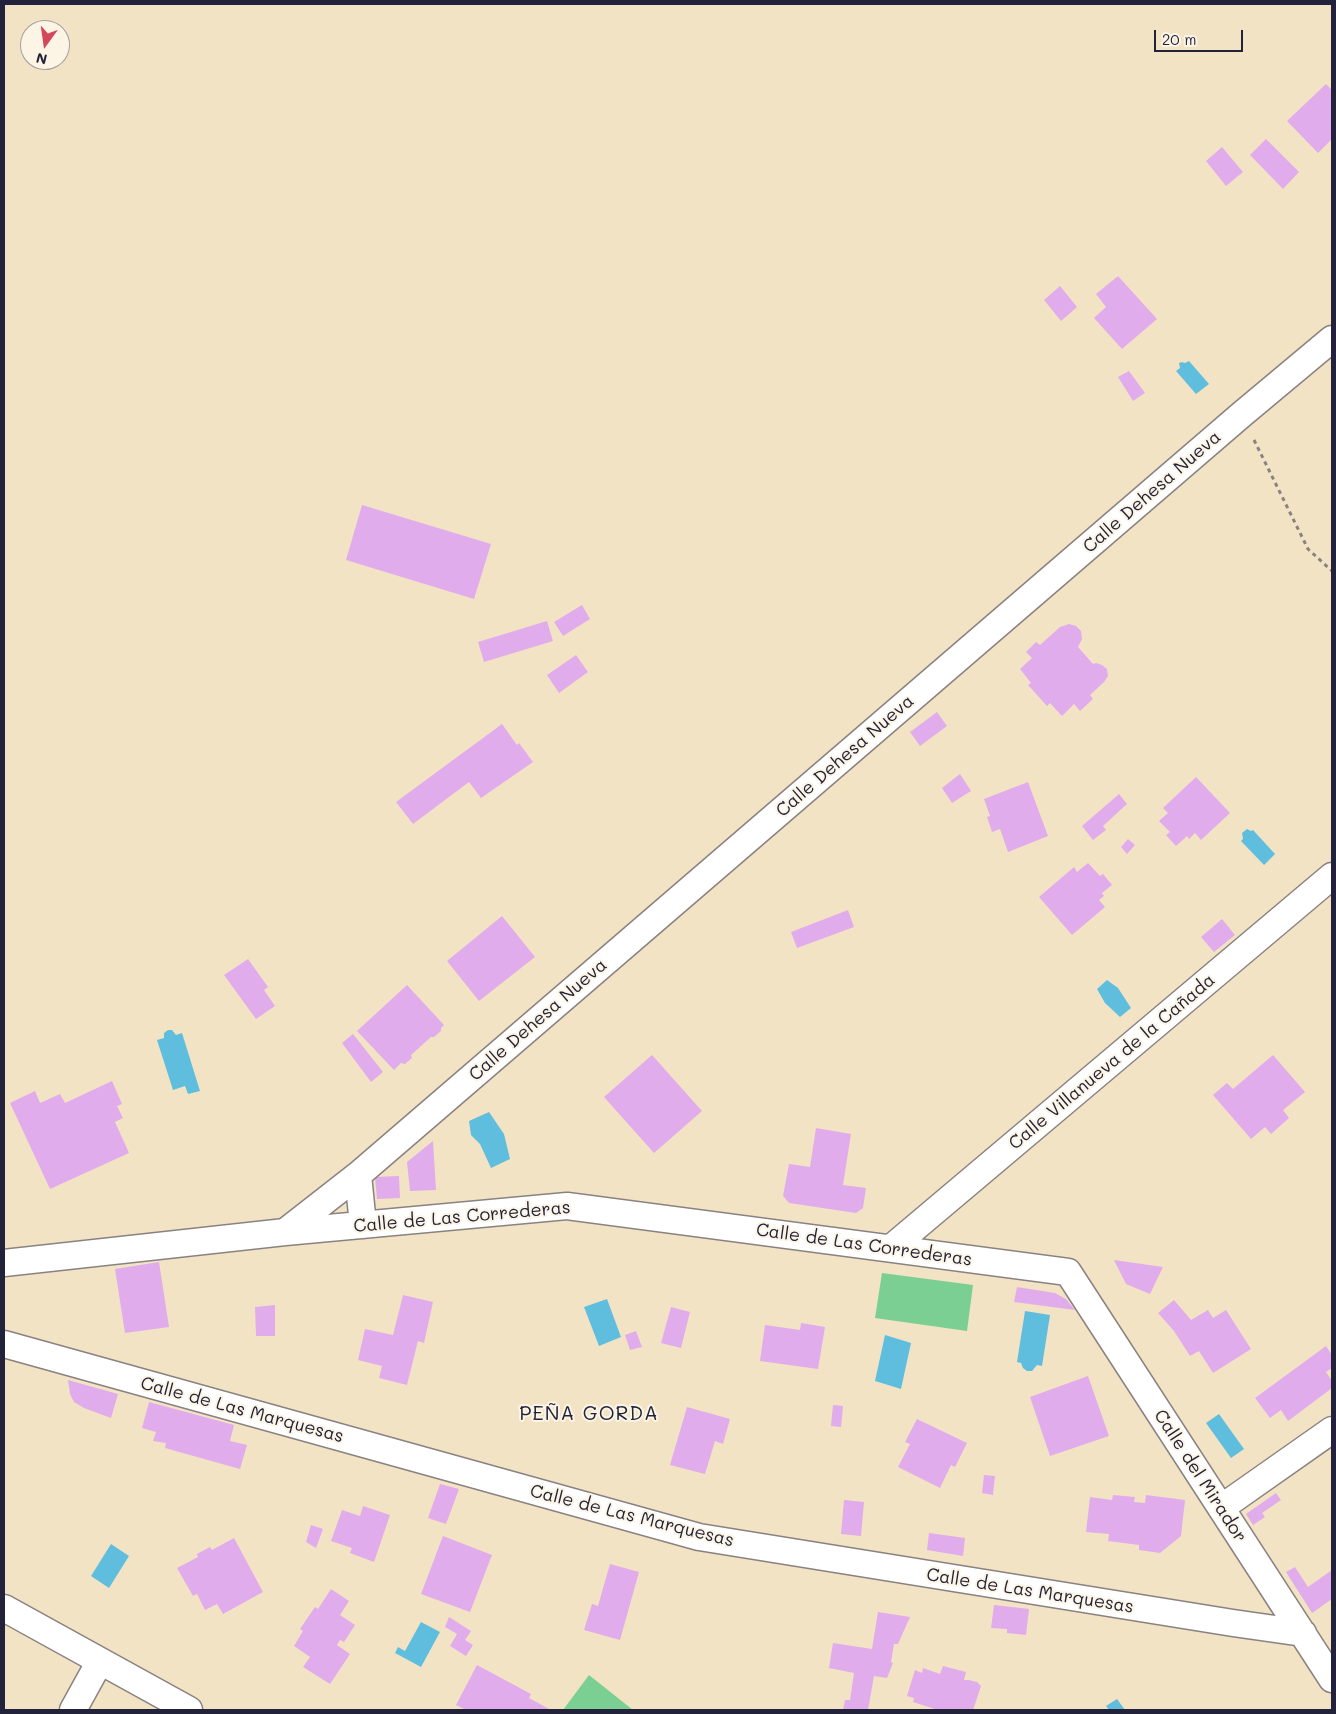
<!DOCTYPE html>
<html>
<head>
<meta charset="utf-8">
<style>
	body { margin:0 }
	#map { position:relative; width:1336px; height:1714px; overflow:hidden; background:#f3e3c5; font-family:Mali,sans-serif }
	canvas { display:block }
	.frame { position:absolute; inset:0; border:5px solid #22223b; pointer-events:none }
	.north { position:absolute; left:20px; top:20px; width:50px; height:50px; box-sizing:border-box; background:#fcf5e5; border:1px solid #a5a1a1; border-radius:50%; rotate:194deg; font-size:14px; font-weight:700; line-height:20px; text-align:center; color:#22223b }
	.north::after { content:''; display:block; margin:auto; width:18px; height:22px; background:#d1495b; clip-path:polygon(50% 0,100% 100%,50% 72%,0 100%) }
	.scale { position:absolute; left:1154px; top:30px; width:89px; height:22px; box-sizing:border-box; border:2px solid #22223b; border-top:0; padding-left:6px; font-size:15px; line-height:18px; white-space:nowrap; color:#22223b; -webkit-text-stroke:4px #fcf5e5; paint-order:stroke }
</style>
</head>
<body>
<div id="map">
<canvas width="1336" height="1714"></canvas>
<div class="frame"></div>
<div class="north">N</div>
<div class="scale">20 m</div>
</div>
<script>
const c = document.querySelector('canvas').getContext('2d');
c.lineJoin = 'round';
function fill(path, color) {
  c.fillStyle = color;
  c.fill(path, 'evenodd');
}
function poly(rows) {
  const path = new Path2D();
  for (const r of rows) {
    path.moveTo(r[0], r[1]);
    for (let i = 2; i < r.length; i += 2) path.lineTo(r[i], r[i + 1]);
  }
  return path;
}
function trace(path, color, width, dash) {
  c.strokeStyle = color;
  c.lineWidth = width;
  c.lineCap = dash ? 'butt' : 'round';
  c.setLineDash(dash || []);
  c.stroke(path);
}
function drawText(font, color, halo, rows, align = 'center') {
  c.font = font + ' Mali,sans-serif';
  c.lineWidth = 4;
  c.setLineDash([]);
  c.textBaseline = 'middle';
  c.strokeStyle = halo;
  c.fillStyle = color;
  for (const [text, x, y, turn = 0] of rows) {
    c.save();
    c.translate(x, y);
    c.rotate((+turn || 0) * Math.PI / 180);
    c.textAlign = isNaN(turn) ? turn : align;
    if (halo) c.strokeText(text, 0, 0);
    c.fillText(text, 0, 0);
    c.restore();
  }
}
fill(poly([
	[882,1273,973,1285,967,1331,875,1318],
	[589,1675,633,1710,563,1710]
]), '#7bcf92');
fill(poly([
	[1189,361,1209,384,1196,394,1176,371,1180,368,1179,363,1182,362,1185,363],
	[1247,829,1251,831,1253,830,1275,854,1264,865,1241,841,1243,839,1242,833],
	[1107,980,1118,988,1131,1008,1120,1017,1105,1003,1097,989],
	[168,1030,172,1030,176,1035,182,1033,200,1091,188,1094,185,1086,173,1090,157,1040,164,1038,164,1033],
	[489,1112,504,1134,510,1159,491,1168,480,1144,471,1135,469,1121],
	[607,1299,621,1337,599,1346,584,1307],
	[1025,1311,1050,1315,1042,1366,1037,1365,1032,1371,1027,1371,1023,1368,1021,1363,1017,1362],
	[885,1335,911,1343,901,1389,875,1381],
	[1219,1414,1244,1449,1231,1458,1206,1423],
	[111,1544,129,1556,109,1588,91,1576],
	[421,1622,440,1632,421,1667,395,1653,398,1647,405,1651],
	[1117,1699,1125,1710,1109,1710,1106,1706]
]), '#5fbedd');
fill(poly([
	[1326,84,1332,90,1332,139,1318,153,1287,121],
	[1266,139,1299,172,1283,189,1250,155],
	[1222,147,1243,172,1226,186,1206,161],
	[1118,276,1157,319,1122,349,1094,318,1106,307,1096,294],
	[1060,286,1077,307,1061,321,1044,300],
	[1129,371,1145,393,1133,401,1118,377],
	[362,505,491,544,474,599,346,560],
	[582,605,590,619,563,636,554,622],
	[547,621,553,641,484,662,478,642],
	[1069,624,1076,626,1081,631,1082,639,1078,647,1093,664,1096,663,1102,665,1107,669,1108,676,1104,682,1090,695,1093,699,1080,711,1074,704,1062,716,1050,703,1047,706,1028,685,1031,683,1020,669,1032,658,1026,652,1036,642,1040,645,1060,627],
	[576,655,588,672,559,693,547,675],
	[937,712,947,726,920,746,910,732],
	[502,724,517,745,519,743,533,762,481,798,469,782,413,824,396,802],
	[960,774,971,791,952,803,942,788],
	[1196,777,1230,813,1201,840,1195,833,1189,839,1187,836,1176,846,1166,835,1170,832,1159,821,1168,813,1163,808],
	[1028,782,1048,836,1008,852,1000,829,992,832,987,817,990,816,984,799],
	[1119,794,1127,804,1103,826,1106,830,1093,840,1082,826],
	[1128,839,1135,845,1127,854,1121,847],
	[1088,863,1100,876,1103,874,1112,885,1102,893,1104,896,1099,900,1105,907,1072,935,1039,897,1074,867,1077,872],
	[848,910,854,927,797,948,791,932],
	[502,916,535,957,479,1001,447,961],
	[1222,919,1235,935,1214,952,1201,937],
	[248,959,268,987,264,990,275,1006,256,1019,224,975],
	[407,985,444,1025,441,1028,441,1031,434,1037,431,1037,411,1055,412,1058,405,1064,401,1063,394,1070,357,1031],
	[353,1034,383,1072,371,1082,342,1043],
	[652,1055,702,1111,654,1153,604,1097],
	[1273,1055,1305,1092,1283,1110,1289,1118,1271,1134,1265,1127,1251,1139,1213,1095,1227,1083,1233,1089],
	[112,1081,122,1104,117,1106,123,1118,115,1122,129,1153,50,1189,10,1103,35,1091,40,1103,60,1094,65,1103],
	[816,1128,851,1134,843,1185,866,1188,863,1208,856,1213,789,1203,783,1196,789,1164,810,1167],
	[433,1141,436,1190,410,1191,407,1162],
	[399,1176,400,1198,377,1199,375,1177],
	[1114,1260,1163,1267,1150,1294,1126,1284],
	[159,1262,169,1327,125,1333,115,1269],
	[1017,1287,1055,1293,1066,1299,1075,1310,1014,1302],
	[403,1295,433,1302,424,1343,418,1341,407,1385,379,1378,382,1366,358,1360,365,1329,393,1335],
	[1174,1300,1191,1320,1208,1310,1213,1318,1226,1310,1251,1349,1213,1373,1199,1351,1190,1356,1174,1331,1158,1313],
	[275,1305,275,1336,256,1336,255,1307],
	[671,1307,690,1312,681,1348,661,1343],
	[801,1323,825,1327,818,1369,760,1361,765,1325,800,1330],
	[636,1331,642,1347,630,1350,625,1335],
	[1326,1346,1332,1355,1332,1368,1326,1372,1332,1381,1332,1388,1288,1421,1281,1410,1270,1418,1255,1398],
	[1088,1376,1109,1436,1050,1456,1030,1397],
	[68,1380,118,1394,111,1418,84,1408,74,1402,70,1394],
	[149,1402,234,1425,230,1441,247,1445,240,1469,165,1448,166,1443,153,1441,156,1432,142,1428],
	[833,1405,843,1406,841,1427,831,1426],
	[687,1407,730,1419,723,1444,715,1441,705,1474,670,1465],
	[917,1419,967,1443,955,1467,951,1465,940,1488,898,1467,910,1444,905,1442],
	[984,1475,995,1476,993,1495,982,1493],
	[440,1484,459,1489,446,1524,428,1518],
	[1276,1493,1281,1500,1262,1513,1265,1517,1253,1525,1246,1514],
	[1113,1495,1135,1497,1134,1502,1145,1503,1146,1495,1185,1500,1181,1536,1160,1553,1139,1550,1139,1545,1108,1541,1109,1534,1086,1532,1090,1497,1112,1500],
	[844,1500,864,1502,861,1536,841,1534],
	[363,1506,390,1515,374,1562,350,1553,352,1548,331,1541,342,1510,360,1516],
	[311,1525,323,1529,316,1548,306,1542],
	[929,1533,965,1538,963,1556,927,1550],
	[443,1536,492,1555,470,1612,421,1594],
	[234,1538,263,1592,223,1614,217,1604,205,1610,197,1594,193,1596,177,1568,198,1557,197,1554,210,1547,212,1550],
	[610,1564,639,1572,620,1640,584,1630,592,1604,598,1606],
	[1295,1567,1308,1587,1332,1570,1332,1599,1312,1613,1286,1572],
	[331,1589,349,1601,340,1615,355,1625,344,1642,340,1640,337,1645,350,1654,330,1684,303,1667,310,1657,294,1646,303,1631,300,1629,315,1607,318,1609],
	[994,1605,1029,1609,1026,1635,1007,1633,1007,1629,991,1628],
	[878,1612,910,1617,898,1644,894,1644,891,1662,893,1663,887,1678,874,1676,868,1710,843,1710,845,1700,850,1700,854,1673,829,1668,833,1643,872,1649],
	[449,1617,471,1631,465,1640,473,1645,466,1656,450,1646,457,1634,445,1627],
	[477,1665,531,1694,529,1698,551,1710,466,1710,456,1705],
	[943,1666,966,1672,964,1680,969,1680,977,1682,981,1686,973,1710,938,1710,913,1702,914,1698,907,1696,915,1670,922,1673,923,1668,940,1674]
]), '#e0acec');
const street = poly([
	[358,1175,363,1225],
	[285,1232,358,1175,1241,415,1332,339],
	[891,1248,1332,876],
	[4,1263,285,1232,567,1206,1068,1272,1332,1679],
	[4,1344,699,1537,1233,1623,1303,1633],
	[1221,1508,1332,1430],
	[4,1608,189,1710],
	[73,1710,100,1661]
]);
trace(street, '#8a8280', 29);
trace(poly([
	[1254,440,1308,549,1332,571]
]), '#8a8280', 3, [4, 4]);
trace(street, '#fff', 26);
drawText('18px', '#22223b', '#fcf5e5', [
	["Calle Dehesa Nueva",1152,492,-41],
	["Calle Dehesa Nueva",845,756,-41],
	["Calle Dehesa Nueva",538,1020,-41],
	["Calle Villanueva de la Cañada",1112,1062,-40],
	["Calle de Las Correderas",462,1217,-5],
	["Calle de Las Correderas",864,1245,8],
	["Calle de Las Marquesas",242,1410,15],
	["Calle del Mirador",1200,1476,57],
	["Calle de Las Marquesas",632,1516,14],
	["Calle de Las Marquesas",1030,1591,9]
]);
c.letterSpacing = '1px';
drawText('20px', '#22223b', '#fcf5e5', [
	["PEÑA GORDA",589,1414]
]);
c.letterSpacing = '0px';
</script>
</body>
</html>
